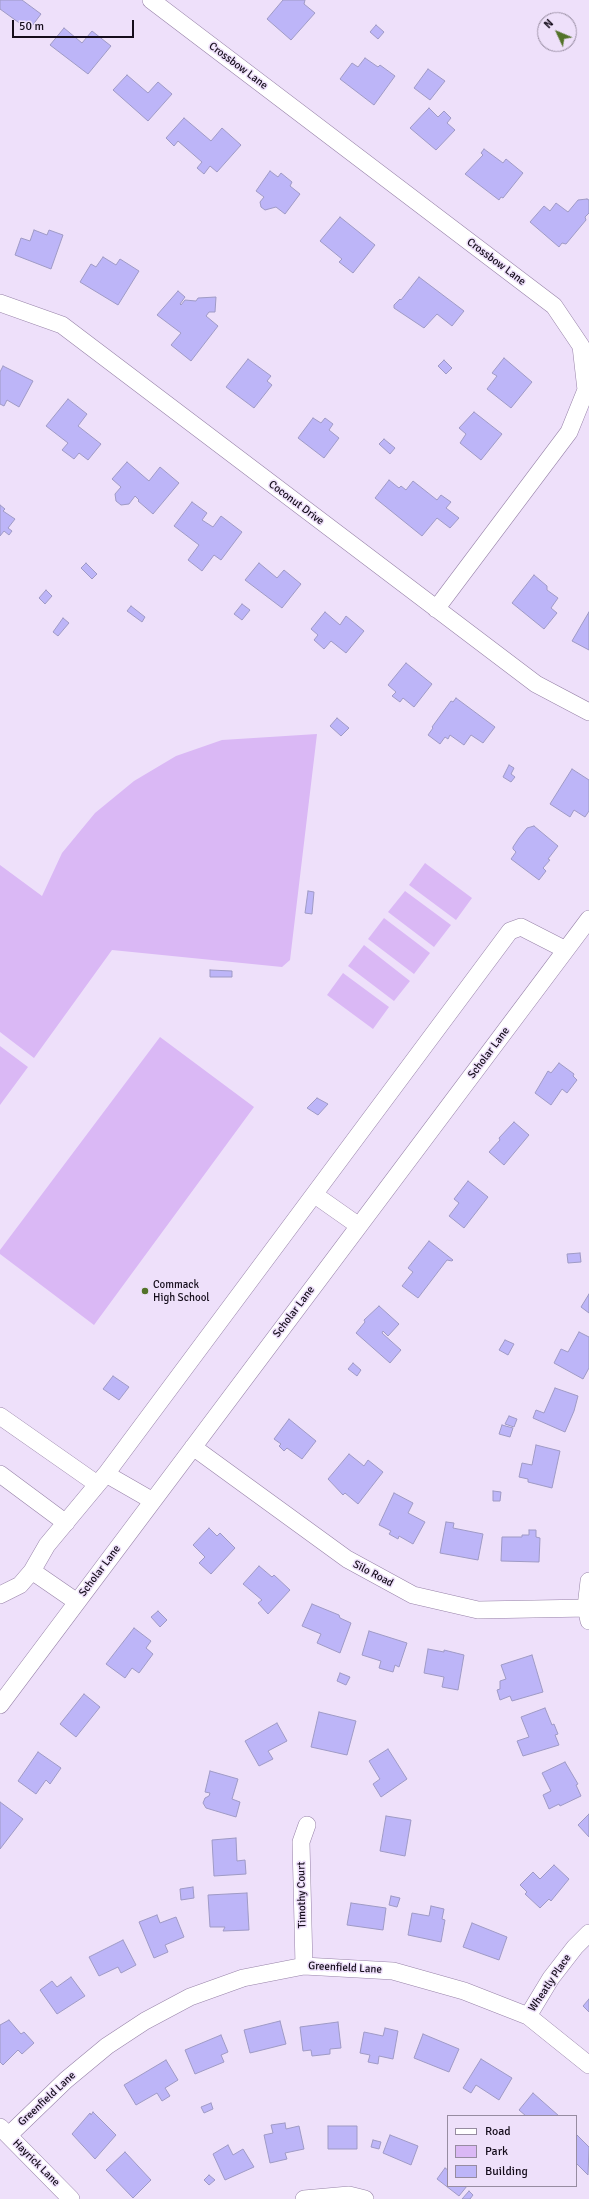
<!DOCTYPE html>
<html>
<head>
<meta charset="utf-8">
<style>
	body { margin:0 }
	#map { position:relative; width:589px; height:2199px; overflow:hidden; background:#eee0fa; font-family:Signika,sans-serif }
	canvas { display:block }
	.legend { position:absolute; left:447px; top:2115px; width:130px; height:72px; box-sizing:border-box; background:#eee0fa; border:1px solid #978ca1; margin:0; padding:5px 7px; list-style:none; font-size:12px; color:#150d1b }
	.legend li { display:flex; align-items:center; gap:8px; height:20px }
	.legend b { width:20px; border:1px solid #978ca1 }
	.north { position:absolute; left:537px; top:12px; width:40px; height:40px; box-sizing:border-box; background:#eee0fa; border:1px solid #978ca1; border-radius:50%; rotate:314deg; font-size:11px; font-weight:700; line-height:16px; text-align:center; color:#150d1b }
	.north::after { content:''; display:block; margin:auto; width:14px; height:18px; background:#53732a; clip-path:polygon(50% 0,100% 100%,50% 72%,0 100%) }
	.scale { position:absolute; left:12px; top:20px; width:122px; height:18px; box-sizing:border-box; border:2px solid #150d1b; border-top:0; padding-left:5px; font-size:12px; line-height:14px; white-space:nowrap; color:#150d1b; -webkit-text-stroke:3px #eee0fa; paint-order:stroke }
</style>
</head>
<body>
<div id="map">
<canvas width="589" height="2199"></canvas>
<ul class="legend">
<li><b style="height:5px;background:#fff"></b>Road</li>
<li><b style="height:11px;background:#dab8f5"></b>Park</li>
<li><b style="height:11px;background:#bdb5f8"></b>Building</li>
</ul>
<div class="north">N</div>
<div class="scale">50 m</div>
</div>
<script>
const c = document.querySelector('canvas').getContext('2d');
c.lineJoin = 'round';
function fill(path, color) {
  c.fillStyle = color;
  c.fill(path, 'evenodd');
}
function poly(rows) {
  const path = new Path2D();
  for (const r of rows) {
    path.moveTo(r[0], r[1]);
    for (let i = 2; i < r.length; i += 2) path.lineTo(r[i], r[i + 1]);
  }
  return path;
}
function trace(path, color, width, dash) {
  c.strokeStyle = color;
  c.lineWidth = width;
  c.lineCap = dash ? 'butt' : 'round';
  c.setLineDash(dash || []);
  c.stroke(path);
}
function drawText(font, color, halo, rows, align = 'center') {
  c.font = font + ' Signika,sans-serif';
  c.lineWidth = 3;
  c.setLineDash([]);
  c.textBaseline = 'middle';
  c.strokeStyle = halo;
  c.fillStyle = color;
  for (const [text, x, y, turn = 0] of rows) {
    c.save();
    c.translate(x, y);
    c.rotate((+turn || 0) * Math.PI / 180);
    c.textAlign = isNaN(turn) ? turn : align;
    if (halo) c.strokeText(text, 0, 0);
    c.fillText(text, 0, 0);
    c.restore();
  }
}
fill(poly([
	[317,734,290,960,282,967,112,950,34,1058,0,1032,0,865,42,896,62,853,95,813,134,781,176,756,222,740],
	[425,863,472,898,456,920,409,885],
	[405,891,451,925,434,947,388,912],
	[384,918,430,953,414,974,368,939],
	[364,945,410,981,394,1001,348,966],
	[343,973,389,1007,373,1029,327,995],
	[160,1037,254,1107,94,1325,0,1254,0,1250],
	[0,1046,28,1067,0,1105]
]), '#dab8f5');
const building = poly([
	[0,0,22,0,41,14,29,30,0,9,0,0],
	[283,0,305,0,304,4,315,13,291,40,267,19,283,0],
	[376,25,384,32,378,39,370,32,376,25],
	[64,28,82,43,92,31,111,46,88,74,50,45,64,28],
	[365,58,378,67,380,65,395,76,374,105,340,79,352,63,358,67,365,58],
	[428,69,445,81,430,100,414,88,428,69],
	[127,75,148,93,158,82,172,94,148,121,113,90,127,75],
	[429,108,438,117,444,111,451,118,447,123,455,130,436,150,410,128,429,108],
	[184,118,211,141,222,128,241,145,217,172,210,166,204,174,197,168,202,162,178,141,174,146,166,138,184,118],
	[484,149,503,163,506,159,523,173,503,198,501,197,499,200,465,174,483,155,481,153,484,149],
	[270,171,278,177,281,173,292,182,290,186,300,194,285,214,276,207,265,210,261,207,260,202,264,197,256,191,270,171],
	[587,199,589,200,589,213,585,217,586,220,566,244,562,243,559,247,530,222,544,206,550,211,556,203,568,212,578,200,587,199],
	[340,217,375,245,353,273,339,262,342,259,320,241,340,217],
	[34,230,47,235,49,230,63,235,51,269,15,255,21,238,30,241,34,230],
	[103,257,116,265,120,259,139,271,118,305,80,282,91,264,96,267,103,257],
	[419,277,464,311,452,326,437,314,424,328,394,308,394,305,400,299,401,300,419,277],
	[178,291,185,297,180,304,181,305,185,300,196,301,198,298,216,297,215,312,209,312,206,316,218,326,191,361,171,345,181,333,157,315,178,291],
	[504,358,532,382,511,408,487,389,497,376,492,373,504,358],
	[248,359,271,376,267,381,272,385,254,408,226,387,248,359],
	[444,360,452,368,446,374,438,366,444,360],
	[3,366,33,381,19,407,7,400,4,406,0,404,0,372,3,366],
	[68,399,87,414,78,426,101,444,88,460,79,453,74,459,62,450,68,443,46,426,68,399],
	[474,412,502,434,481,460,460,443,466,434,459,428,474,412],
	[313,418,321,423,325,418,333,424,329,430,339,438,324,458,298,438,313,418],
	[384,439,395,448,390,454,379,444,384,439],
	[127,462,149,481,160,467,179,483,153,514,138,501,139,500,135,496,129,504,121,505,116,501,115,494,121,487,112,479,127,462],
	[389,480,399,488,401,486,406,490,413,481,437,500,441,495,451,502,446,508,459,518,450,528,437,518,422,536,375,498,389,480],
	[192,502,207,513,202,520,213,527,221,516,242,532,221,560,214,555,202,571,188,560,199,545,174,526,192,502],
	[0,505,5,509,3,511,15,519,8,528,12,531,9,535,4,531,0,536,0,505],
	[86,563,97,574,92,579,81,568,86,563],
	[259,563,277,578,284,570,301,584,282,608,245,580,259,563],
	[534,575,547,586,547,590,558,598,551,608,557,613,544,629,512,603,534,575],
	[46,590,52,596,45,604,39,598,46,590],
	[242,604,250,610,242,620,234,614,242,604],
	[131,606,145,617,142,622,127,611,131,606],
	[325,612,340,625,346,616,364,631,346,653,331,641,324,649,314,640,318,635,311,629,325,612],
	[589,612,589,650,572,641,589,612],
	[63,618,69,623,58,636,53,632,63,618],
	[406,663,432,684,414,707,403,698,400,702,392,696,396,692,388,685,406,663],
	[456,698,495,727,483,743,471,735,464,745,450,735,448,739,445,737,440,744,428,735,433,728,432,727,451,701,453,702,456,698],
	[337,718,349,728,341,736,330,726,337,718],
	[509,765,514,768,511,774,515,777,511,782,503,777,509,765],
	[572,769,589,780,589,811,585,817,574,810,570,817,550,804,572,769],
	[534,826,558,846,548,859,550,860,543,868,546,871,539,880,511,859,516,852,513,849,513,847,519,838,527,828,534,826],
	[308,891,314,892,312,914,305,913,308,891],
	[210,970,232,971,232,977,210,977,210,970],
	[559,1063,574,1074,573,1076,577,1080,567,1093,562,1089,551,1105,535,1093,548,1071,551,1073,559,1063],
	[317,1098,328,1104,318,1115,307,1108,317,1098],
	[514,1122,529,1135,504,1165,489,1152,500,1140,499,1138,514,1122],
	[468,1181,488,1197,464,1228,449,1216,459,1203,454,1199,468,1181],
	[429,1241,453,1260,452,1261,447,1260,418,1298,402,1286,413,1272,408,1268,429,1241],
	[580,1253,581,1262,568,1263,567,1254,580,1253],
	[589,1294,589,1313,581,1307,589,1294],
	[379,1306,399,1324,388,1336,383,1331,382,1333,401,1350,390,1363,356,1333,365,1322,364,1320,379,1306],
	[579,1332,589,1337,589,1368,583,1379,554,1363,561,1349,568,1352,579,1332],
	[505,1340,514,1344,508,1355,499,1350,505,1340],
	[353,1363,361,1370,357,1376,348,1369,353,1363],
	[113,1376,129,1387,119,1400,103,1389,113,1376],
	[555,1388,578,1396,574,1411,565,1432,533,1418,536,1410,544,1413,555,1388],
	[509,1416,517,1419,514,1427,505,1424,509,1416],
	[289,1419,316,1441,302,1459,287,1448,284,1451,279,1446,281,1444,274,1439,289,1419],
	[502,1425,513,1428,510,1437,499,1434,502,1425],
	[536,1445,560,1451,552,1488,528,1482,528,1479,519,1477,522,1463,532,1465,536,1445],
	[349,1454,364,1466,368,1460,383,1472,358,1504,345,1493,343,1495,328,1479,349,1454],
	[493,1491,501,1492,500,1501,493,1501,493,1491],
	[394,1493,413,1503,408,1513,425,1522,413,1544,399,1536,398,1539,389,1534,391,1531,379,1525,394,1493],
	[446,1522,454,1523,453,1528,483,1534,478,1560,440,1553,446,1522],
	[209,1528,217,1536,220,1533,235,1548,211,1574,199,1563,205,1557,193,1545,209,1528],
	[529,1530,536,1530,536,1537,540,1538,539,1562,501,1561,502,1537,522,1537,522,1535,529,1535,529,1530],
	[259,1566,272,1577,274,1575,290,1590,268,1614,258,1603,262,1600,243,1584,259,1566],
	[312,1604,339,1615,340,1618,351,1623,340,1653,317,1643,321,1634,302,1626,312,1604],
	[158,1611,167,1620,160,1627,151,1617,158,1611],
	[134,1628,151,1641,146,1648,153,1654,139,1673,132,1668,125,1678,106,1664,134,1628],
	[369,1631,407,1643,399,1667,395,1665,393,1672,379,1668,381,1661,362,1655,369,1631],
	[428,1649,444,1652,444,1650,464,1655,458,1690,442,1687,444,1677,424,1673,428,1649],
	[532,1655,543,1692,512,1701,510,1696,500,1700,497,1690,500,1689,500,1681,506,1679,501,1665,532,1655],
	[340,1673,350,1677,346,1685,337,1681,340,1673],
	[84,1694,100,1707,76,1737,60,1724,84,1694],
	[545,1708,552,1725,554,1724,558,1734,555,1735,559,1745,523,1756,517,1741,529,1737,521,1717,545,1708],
	[319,1712,356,1721,347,1755,311,1747,319,1712],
	[277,1723,287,1741,268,1751,273,1759,259,1766,245,1741,277,1723],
	[388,1749,407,1779,381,1797,373,1784,380,1779,369,1761,388,1749],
	[38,1752,61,1768,50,1784,46,1780,36,1794,18,1781,38,1752],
	[565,1762,578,1784,576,1785,581,1796,560,1806,559,1804,549,1809,543,1795,551,1791,542,1773,565,1762],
	[210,1771,238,1779,232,1799,240,1802,236,1817,206,1808,203,1803,205,1798,209,1796,210,1793,205,1792,210,1771],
	[0,1802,23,1819,0,1849,0,1802],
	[589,1814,589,1837,578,1825,589,1814],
	[386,1816,411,1820,405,1856,380,1851,386,1816],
	[236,1838,237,1861,245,1860,246,1874,214,1876,212,1840,236,1838],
	[554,1865,569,1879,551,1901,549,1899,540,1908,525,1894,527,1892,520,1885,533,1872,540,1879,554,1865],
	[193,1887,194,1898,181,1900,180,1889,193,1887],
	[247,1893,249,1930,223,1931,225,1927,210,1927,208,1895,247,1893],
	[391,1896,400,1898,397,1907,389,1905,391,1896],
	[351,1903,386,1908,383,1930,347,1925,351,1903],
	[431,1906,444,1909,442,1919,445,1920,441,1942,408,1935,412,1913,429,1916,431,1906],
	[157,1915,160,1923,176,1917,184,1937,165,1945,168,1952,154,1958,139,1922,157,1915],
	[472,1923,507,1937,499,1960,463,1947,472,1923],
	[123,1940,136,1965,121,1973,118,1967,99,1976,89,1957,123,1940],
	[71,1977,85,1996,57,2014,40,1990,52,1981,57,1987,71,1977],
	[589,1999,589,2012,583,2006,589,1999],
	[9,2020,21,2034,24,2032,34,2043,22,2054,18,2050,3,2065,0,2062,0,2025,9,2020],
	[280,2021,286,2044,250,2053,244,2030,280,2021],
	[338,2022,341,2048,330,2049,330,2054,312,2056,311,2050,303,2051,300,2027,338,2022],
	[385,2028,398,2031,393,2059,379,2056,378,2064,368,2062,370,2055,360,2053,364,2032,383,2036,385,2028],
	[423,2034,459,2049,449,2072,414,2058,423,2034],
	[221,2035,228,2052,221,2055,224,2062,195,2074,185,2050,221,2035],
	[481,2059,512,2078,499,2100,476,2085,471,2093,463,2088,481,2059],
	[166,2060,178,2080,165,2088,170,2096,162,2101,157,2093,136,2105,124,2085,166,2060],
	[533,2093,559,2116,526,2116,519,2110,533,2093],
	[211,2103,213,2109,204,2113,201,2107,211,2103],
	[93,2112,116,2135,95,2159,72,2134,90,2113,91,2115,93,2112],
	[285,2123,286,2129,299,2126,304,2149,285,2153,287,2159,270,2163,264,2135,273,2133,271,2125,285,2123],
	[328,2126,357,2126,357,2149,328,2149,328,2126],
	[576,2134,589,2147,588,2175,576,2163,576,2134],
	[390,2135,418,2146,411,2165,383,2153,390,2135],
	[373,2140,381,2142,379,2149,371,2147,373,2140],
	[228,2145,233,2155,243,2149,254,2167,225,2180,213,2154,228,2145],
	[125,2152,151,2180,133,2198,106,2170,125,2152],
	[445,2168,448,2170,448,2186,467,2186,459,2196,437,2179,445,2168],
	[209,2175,215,2180,209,2185,204,2180,209,2175],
	[469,2191,473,2195,470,2199,462,2199,469,2191]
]);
fill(building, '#bdb5f8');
trace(building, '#9f9ac5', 1);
const minor = poly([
	[151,0,554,306,581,346,586,390,569,432,436,609],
	[0,303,62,325,536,684,589,712],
	[315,1195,359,1226],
	[0,1416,97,1484],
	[193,1447,347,1559,413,1595,478,1610,589,1608],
	[0,1474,66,1523],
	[106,1474,153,1501],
	[32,1571,77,1602],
	[589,1581,586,1607,589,1621],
	[0,1595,20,1585,32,1571,47,1545,106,1474,510,931,521,927,566,950],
	[0,1705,589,919],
	[304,1966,301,1842,307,1825],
	[528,2016,551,1978,575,1947,589,1933],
	[0,2127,71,2199],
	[9,2135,66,2080,107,2046,145,2021,190,1997,243,1978,304,1966,393,1971,464,1991,528,2016,589,2065],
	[304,2199,349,2195,365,2199]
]);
trace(minor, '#9782a8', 18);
trace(minor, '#fff', 17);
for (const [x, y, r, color] of [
	[145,1291,4,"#53732a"]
]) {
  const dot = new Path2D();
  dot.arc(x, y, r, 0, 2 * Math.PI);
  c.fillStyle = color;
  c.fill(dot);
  trace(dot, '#eee0fa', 1.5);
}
drawText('11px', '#150d1b', '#eee0fa', [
	["Crossbow Lane",238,66,37],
	["Crossbow Lane",496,262,37],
	["Coconut Drive",296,503,37],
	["Scholar Lane",489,1053,-53],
	["Scholar Lane",294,1312,-53],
	["Scholar Lane",100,1571,-53],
	["Silo Road",373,1574,28],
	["Timothy Court",302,1895,-91],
	["Greenfield Lane",345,1968,3],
	["Wheatly Place",550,1983,-56],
	["Greenfield Lane",47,2099,-43],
	["Hayrick Lane",36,2163,45]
]);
drawText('11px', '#150d1b', '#eee0fa', [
	["Commack",153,1285],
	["High School",153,1298]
], 'left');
</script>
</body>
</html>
